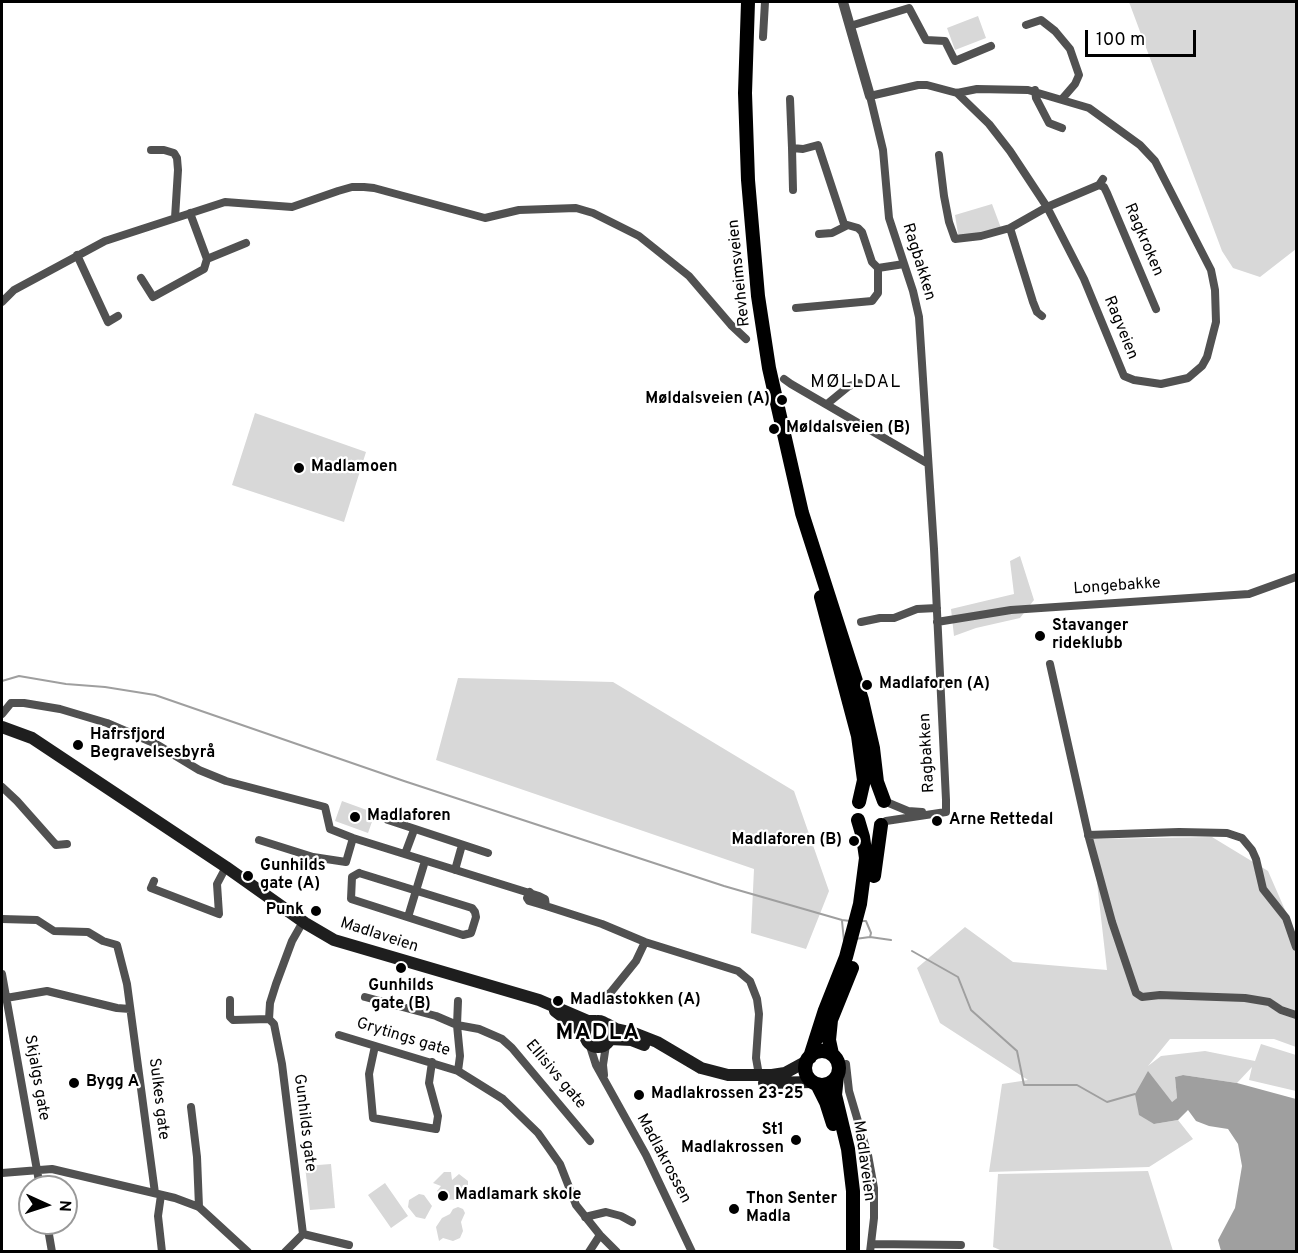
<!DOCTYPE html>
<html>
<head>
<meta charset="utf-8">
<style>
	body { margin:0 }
	#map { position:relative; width:1298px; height:1253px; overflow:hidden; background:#fff; font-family:Overpass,sans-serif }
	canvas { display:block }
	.frame { position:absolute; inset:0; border:3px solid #000; pointer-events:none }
	.north { position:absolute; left:18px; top:1175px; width:60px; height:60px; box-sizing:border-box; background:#fff; border:2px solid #999; border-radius:50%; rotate:93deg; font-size:16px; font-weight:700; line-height:24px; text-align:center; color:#000 }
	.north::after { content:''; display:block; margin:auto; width:21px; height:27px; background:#000; clip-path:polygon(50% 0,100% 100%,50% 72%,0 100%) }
	.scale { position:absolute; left:1085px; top:30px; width:111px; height:27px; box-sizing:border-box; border:3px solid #000; border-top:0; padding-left:8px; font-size:18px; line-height:21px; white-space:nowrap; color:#000; -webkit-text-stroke:4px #fff; paint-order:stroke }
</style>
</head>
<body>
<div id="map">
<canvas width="1298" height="1253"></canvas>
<div class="frame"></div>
<div class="north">N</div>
<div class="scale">100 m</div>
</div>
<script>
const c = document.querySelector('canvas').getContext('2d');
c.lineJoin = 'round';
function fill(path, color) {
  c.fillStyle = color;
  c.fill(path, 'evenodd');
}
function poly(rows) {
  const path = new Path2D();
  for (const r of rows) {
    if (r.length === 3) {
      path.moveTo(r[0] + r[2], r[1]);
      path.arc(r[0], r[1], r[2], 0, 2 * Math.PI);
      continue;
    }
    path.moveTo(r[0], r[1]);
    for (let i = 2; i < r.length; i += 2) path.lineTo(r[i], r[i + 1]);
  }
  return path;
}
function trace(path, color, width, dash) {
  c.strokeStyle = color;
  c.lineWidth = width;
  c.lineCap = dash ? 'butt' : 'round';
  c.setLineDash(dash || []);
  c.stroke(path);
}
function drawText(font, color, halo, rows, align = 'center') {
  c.font = font + ' Overpass,sans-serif';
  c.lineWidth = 4.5;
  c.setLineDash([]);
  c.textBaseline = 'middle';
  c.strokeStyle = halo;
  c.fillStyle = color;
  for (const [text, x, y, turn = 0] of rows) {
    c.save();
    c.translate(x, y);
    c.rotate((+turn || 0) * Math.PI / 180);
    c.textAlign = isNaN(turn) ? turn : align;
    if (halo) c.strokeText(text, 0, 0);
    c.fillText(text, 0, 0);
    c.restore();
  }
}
fill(poly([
	[1129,2,1296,2,1296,249,1260,277,1233,268,1222,251],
	[978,16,986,38,955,50,947,28],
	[992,204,1001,228,962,237,958,234,955,215],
	[255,413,366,452,344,522,232,485],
	[1020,556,1034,600,1020,618,976,628,954,636,951,609,1014,594,1010,561],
	[458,678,613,682,794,791,829,891,806,949,751,933,754,869,436,760],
	[342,801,375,813,368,833,335,821],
	[1212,837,1268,871,1296,935,1296,1047,1274,1039,1170,1039,1148,1066,1161,1056,1205,1051,1255,1061,1261,1044,1296,1055,1296,1091,1249,1080,1252,1067,1237,1083,1183,1075,1175,1077,1177,1098,1172,1102,1154,1124,1178,1120,1193,1139,1149,1167,989,1172,1002,1084,1028,1080,940,1023,917,968,965,927,1013,962,1107,970,1092,839],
	[331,1164,335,1208,310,1210,305,1166],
	[1148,1171,1173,1251,1005,1252,993,1247,998,1174],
	[444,1172,451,1172,452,1180,459,1174,468,1181,468,1186,465,1187,466,1191,464,1194,456,1197,455,1200,444,1199,437,1191,441,1186,433,1183],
	[385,1183,408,1216,391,1228,368,1195],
	[419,1194,424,1195,432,1206,425,1219,416,1217,408,1207,409,1200],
	[458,1207,463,1209,465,1213,461,1222,463,1231,460,1238,453,1241,443,1238,439,1241,436,1227,442,1218,450,1214,453,1209]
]), '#d8d8d8');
fill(poly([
	[1148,1071,1172,1102,1177,1098,1175,1077,1183,1075,1237,1083,1296,1099,1296,1251,1221,1251,1218,1240,1235,1208,1242,1166,1238,1144,1228,1129,1209,1126,1196,1121,1188,1110,1178,1120,1154,1124,1139,1115,1135,1094]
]), '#9f9f9f');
trace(poly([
	[2,681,19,676,66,684,105,687,155,695,404,781,724,886,842,920,850,921],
	[842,921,844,941],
	[862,921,866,921,871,933,870,937],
	[855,939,870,937,891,940],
	[912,951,958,977,971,1010,1017,1051,1024,1085,1077,1085,1107,1102,1135,1094]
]), '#9f9f9f', 2);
trace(poly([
	[1026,25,1041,20,1055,31,1070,49,1079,75,1075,84,1062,99],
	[850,26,909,8,926,40,945,41,955,61,991,46],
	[763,37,765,2],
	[1035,90,1036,98,1049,123,1062,128],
	[790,99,792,148,803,149,818,145,844,224,858,228,862,232,872,262,878,268,904,264],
	[792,148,793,190],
	[151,150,164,150,174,153,177,158,178,170,175,218],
	[939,155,944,196,949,222,955,239,981,236,1010,228,1033,302,1037,312,1042,316],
	[1103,179,1099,185,1104,187,1107,193,1156,309],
	[1010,228,1047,207,1099,185],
	[819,234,832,233,846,226],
	[77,255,108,322,118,316],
	[207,259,246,243],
	[141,278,153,297,204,269,207,259,190,213],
	[2,302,14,290,105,241,225,202,292,207,338,191,352,187,364,187,374,188,485,218,519,210,576,208,593,213,639,236,689,276,731,325,746,339],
	[796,308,872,301,878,293,878,268],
	[784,379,791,384,927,463],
	[827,404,849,386,859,383],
	[861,622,880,618,894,618,917,609,937,608],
	[937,622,1011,610,1249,594,1296,577],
	[1050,664,1089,838,1112,922,1136,993,1142,997,1160,995,1245,998,1269,1002,1281,1010,1296,1015],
	[2,714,11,703,24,703,60,709,107,723,156,744,199,770,226,781,325,807,330,829,353,838,539,896,545,899,546,906,602,924,645,942,738,971,750,981,757,999,759,1014,756,1058,759,1075],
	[2,787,17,801,56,845,67,844],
	[884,801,908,811,922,812],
	[388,820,488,853],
	[886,821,946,812,946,800,934,549,919,317,913,291,889,218,883,150,870,96,918,85,927,85,957,93,977,89,1028,90,1089,108,1140,145,1155,161,1211,270,1215,290,1216,322,1207,357,1202,366,1188,378,1161,384,1134,380,1124,376,1084,279,1047,207,1010,151,989,124,957,93],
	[1088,835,1179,832,1227,833,1242,838,1252,850,1256,859,1263,889,1286,918,1296,947],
	[259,840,313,857,346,862,353,838],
	[405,854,414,830],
	[455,870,462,845],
	[359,873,472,908,475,912,476,917,472,930,471,933,463,935,351,899,352,877,359,873],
	[154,881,151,888,219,914,217,884,226,867],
	[530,892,527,898,529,901,546,906],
	[408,917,425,861],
	[2,919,37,920,54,931,88,932,103,941,117,945,127,984,155,1193],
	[2,974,40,1187],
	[365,997,436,1016,457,1025,479,1029,502,1039,512,1048,590,1141],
	[6,998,47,991,117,1008,130,1009],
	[604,998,611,992,636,961,645,942],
	[230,1000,230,1017,233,1020,269,1019],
	[458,1001,457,1025,460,1056,458,1071],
	[339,1035,458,1071,503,1099,538,1133,560,1164,576,1205,600,1235,617,1252],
	[589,1043,596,1065,646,1155,692,1252],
	[375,1046,369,1074,373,1118,436,1129,438,1116,429,1083,432,1062],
	[846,1064,849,1091,868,1155,874,1188,874,1218,870,1252],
	[604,1075,603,1065,606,1045],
	[191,1107,197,1157,199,1207],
	[2,1173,52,1169,175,1198,199,1207,248,1252],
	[161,1195,158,1216,162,1252],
	[585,1217,606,1212,621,1216,632,1222],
	[47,1223,52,1252],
	[303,1234,282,1064,274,1024,269,1019,270,1003,276,984,292,941,300,927,305,923],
	[871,1244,961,1245],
	[285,1252,303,1234,349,1245],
	[589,1252,600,1235]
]), '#515151', 8);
trace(poly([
	[843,2,870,96]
]), '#515151', 10);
trace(poly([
	[2,727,32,738,226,867,305,923,334,940,539,1000,588,1021,595,1021],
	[555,1011,581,1031,586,1038],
	[598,1034,13],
	[607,1024,616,1029,634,1033,657,1042,701,1068,728,1075,772,1075,785,1073,807,1061],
	[610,1039,631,1040,644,1045],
	[764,1083,813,1082]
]), '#1e1e1e', 12);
trace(poly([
	[748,2,745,93,748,180,758,296,769,368,802,513,862,700,873,748,877,782,884,801],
	[821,597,858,736,864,780,859,802],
	[874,876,881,825],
	[822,1068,17],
	[832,1054,829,1040,831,1020,852,968],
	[810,1057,825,1010,846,957,860,904,866,858,863,837,858,820],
	[837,1076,835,1095,848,1149,853,1191,853,1252],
	[817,1084,826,1102,833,1124]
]), '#000', 14);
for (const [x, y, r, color] of [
	[782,400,6,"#000"],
	[774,429,6,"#000"],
	[299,468,6,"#000"],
	[1040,636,6,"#000"],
	[867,685,6,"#000"],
	[78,745,6,"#000"],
	[355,817,6,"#000"],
	[937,821,6,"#000"],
	[854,841,6,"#000"],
	[248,876,6,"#000"],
	[316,911,6,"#000"],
	[401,968,6,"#000"],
	[558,1001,6,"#000"],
	[74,1083,6,"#000"],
	[639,1095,6,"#000"],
	[796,1140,6,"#000"],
	[443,1196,6,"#000"],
	[734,1209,6,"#000"]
]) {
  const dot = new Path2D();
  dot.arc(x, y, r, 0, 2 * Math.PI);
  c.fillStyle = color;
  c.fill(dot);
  trace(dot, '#fff', 2);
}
drawText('16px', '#000', '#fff', [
	["Ragkroken",1143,240,67],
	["Ragbakken",918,262,73],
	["Revheimsveien",740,273,-96],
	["Ragveien",1120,328,68],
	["Longebakke",1117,587,-4],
	["Ragbakken",928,753,-93],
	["Madlaveien",379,936,18],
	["Grytings gate",403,1038,17],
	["Ellisivs gate",555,1075,50],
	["Skjalgs gate",36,1078,80],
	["Sulkes gate",158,1099,83],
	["Gunhilds gate",304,1123,83],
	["Madlakrossen",663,1159,62],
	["Madlaveien",863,1161,82]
]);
drawText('bold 16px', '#000', '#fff', [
	["Møldalsveien (A)",770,400,"right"],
	["Møldalsveien (B)",786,429],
	["Madlamoen",311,468],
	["Stavanger",1052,627],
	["rideklubb",1052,645],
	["Madlaforen (A)",879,685],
	["Hafrsfjord",90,736],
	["Begravelsesbyrå",90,754],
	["Madlaforen",367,817],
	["Arne Rettedal",949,821],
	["Madlaforen (B)",842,841,"right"],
	["Gunhilds",260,867],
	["gate (A)",260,885],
	["Punk",304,911,"right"],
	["Gunhilds",401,987,"center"],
	["gate (B)",401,1005,"center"],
	["Madlastokken (A)",570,1001],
	["Bygg A",86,1083],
	["Madlakrossen 23-25",651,1095],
	["St1",784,1131,"right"],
	["Madlakrossen",784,1149,"right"],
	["Madlamark skole",455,1196],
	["Thon Senter",746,1200],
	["Madla",746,1218]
], 'left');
c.letterSpacing = '1.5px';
drawText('18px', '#000', '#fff', [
	["MØLLDAL",856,383]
]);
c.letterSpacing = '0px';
c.letterSpacing = '1.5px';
drawText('bold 22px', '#000', '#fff', [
	["MADLA",598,1035]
]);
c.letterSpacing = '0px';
</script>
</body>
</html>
